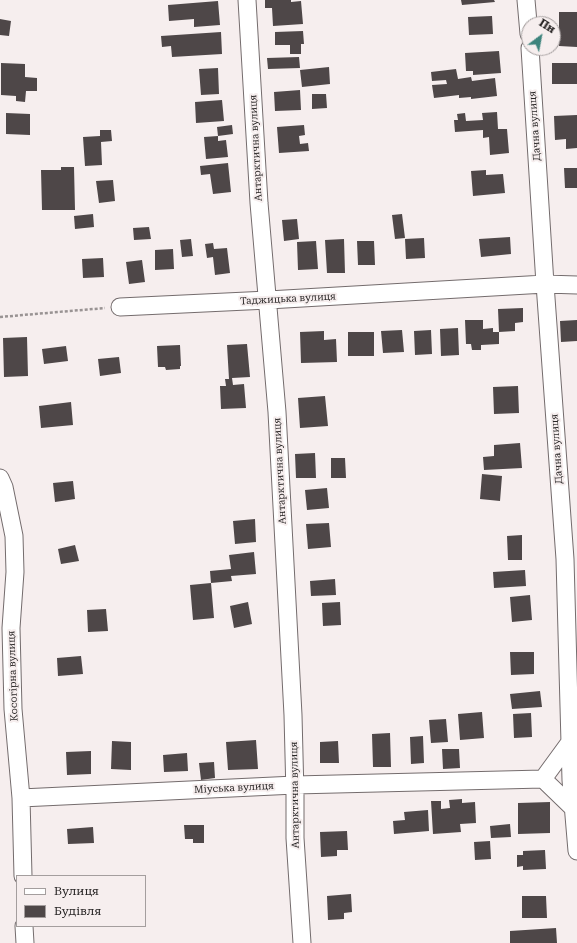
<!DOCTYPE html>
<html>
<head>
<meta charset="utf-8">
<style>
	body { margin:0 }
	#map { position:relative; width:577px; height:943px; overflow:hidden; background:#f6eeee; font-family:"Roboto Serif",serif }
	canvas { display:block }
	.legend { position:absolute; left:16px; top:875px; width:130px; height:52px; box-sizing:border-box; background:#f6eeee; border:1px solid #a49e9e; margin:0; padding:5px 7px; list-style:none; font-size:12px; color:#292626 }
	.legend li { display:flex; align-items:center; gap:8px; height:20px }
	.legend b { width:20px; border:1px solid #a49e9e }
	.north { position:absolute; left:521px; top:16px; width:40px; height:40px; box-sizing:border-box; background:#f6eeee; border:1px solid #a49e9e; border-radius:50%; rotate:32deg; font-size:11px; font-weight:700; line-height:16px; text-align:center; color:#292626 }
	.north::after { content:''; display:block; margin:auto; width:14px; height:18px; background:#3d847d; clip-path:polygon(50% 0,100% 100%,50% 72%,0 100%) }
</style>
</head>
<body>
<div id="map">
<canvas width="577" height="943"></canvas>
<ul class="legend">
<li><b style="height:5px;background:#fff"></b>Вулиця</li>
<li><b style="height:11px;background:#4e4748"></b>Будівля</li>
</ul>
<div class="north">Пн</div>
</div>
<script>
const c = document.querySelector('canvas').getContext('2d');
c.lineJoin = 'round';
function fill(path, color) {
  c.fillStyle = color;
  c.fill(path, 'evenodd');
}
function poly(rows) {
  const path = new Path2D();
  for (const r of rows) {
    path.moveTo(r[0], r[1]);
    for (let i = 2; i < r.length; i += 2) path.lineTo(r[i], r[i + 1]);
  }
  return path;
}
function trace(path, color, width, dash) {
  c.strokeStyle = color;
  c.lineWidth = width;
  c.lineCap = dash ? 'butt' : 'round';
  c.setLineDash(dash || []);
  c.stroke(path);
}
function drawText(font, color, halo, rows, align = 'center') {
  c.font = font + ' "Roboto Serif",serif';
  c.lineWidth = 4;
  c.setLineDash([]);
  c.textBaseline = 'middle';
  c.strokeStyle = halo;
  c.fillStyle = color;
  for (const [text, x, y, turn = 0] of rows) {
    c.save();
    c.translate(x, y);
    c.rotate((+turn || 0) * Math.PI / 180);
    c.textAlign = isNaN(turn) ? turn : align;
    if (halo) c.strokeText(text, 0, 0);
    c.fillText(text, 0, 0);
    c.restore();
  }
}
fill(poly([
	[265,0,291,0,291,2,301,1,303,24,273,26,272,8,265,8],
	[461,0,494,0,495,2,462,5],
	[218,1,220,25,194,27,194,19,169,21,168,5],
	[559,12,577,12,577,47,559,46],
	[492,16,493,34,469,35,468,17],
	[0,19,11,21,9,36,0,35],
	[303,31,304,44,301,44,301,54,290,54,290,45,275,45,275,32],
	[221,32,222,54,172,57,171,46,162,47,161,36],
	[499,51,501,73,473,75,473,71,466,71,465,53],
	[299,57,300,68,268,69,267,58],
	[1,63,25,64,25,77,37,78,37,91,26,91,25,102,16,101,16,96,1,95],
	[552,63,577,63,577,84,552,84],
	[329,67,330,84,302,87,300,70],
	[218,68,219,94,201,95,199,69],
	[456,69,458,79,471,77,472,81,495,78,497,96,471,99,471,97,459,98,459,95,434,98,432,85,447,84,446,80,432,81,431,72],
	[300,90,301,110,275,111,274,92],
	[312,94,326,94,327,108,312,109],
	[222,100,224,121,196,123,195,102],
	[497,112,498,129,507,129,509,153,490,155,489,137,483,138,483,130,455,132,454,120,458,120,457,114,465,113,466,121,483,120,482,113],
	[6,113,30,114,30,135,6,134],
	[577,115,577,148,566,149,566,139,555,140,554,116],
	[232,125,233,134,218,136,217,127],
	[304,125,305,135,299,136,300,144,308,143,309,151,279,153,277,127],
	[100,130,111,130,112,141,101,142,102,165,85,166,83,137,100,136],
	[218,136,218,141,226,140,228,157,206,159,204,137],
	[228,163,231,192,213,194,210,174,201,175,200,166],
	[61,167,74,167,75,210,42,210,41,170,61,170],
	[564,168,577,168,577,188,565,188],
	[486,170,486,175,503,174,505,193,473,196,471,171],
	[113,180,115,201,99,203,96,181],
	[93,214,94,227,75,229,74,216],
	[402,214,405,238,395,239,392,215],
	[297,219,299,239,284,241,282,220],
	[149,227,151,239,134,240,133,228],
	[510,237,511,254,481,257,479,239],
	[424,238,425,258,406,259,405,239],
	[191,239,193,256,182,257,180,240],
	[344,239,345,273,327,273,325,240],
	[316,241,318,269,298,270,297,242],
	[357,241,374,241,375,265,358,265],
	[213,243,214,249,227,248,230,273,215,275,213,257,207,258,205,244],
	[173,249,174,269,155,270,155,250],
	[103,258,104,277,83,278,82,259],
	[142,260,145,282,129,284,126,262],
	[523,308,523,322,515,323,515,331,499,332,498,309],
	[465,320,483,320,483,329,493,328,493,332,499,332,499,344,481,345,481,350,472,350,471,344,466,344],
	[577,320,577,341,561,342,560,321],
	[458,328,459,355,441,356,440,329],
	[402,330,404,352,383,353,381,331],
	[431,330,432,354,415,355,414,331],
	[324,331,324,340,336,339,337,362,301,363,300,332],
	[348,332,374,332,374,356,348,356],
	[27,337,28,376,4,377,3,338],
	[247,344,250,377,232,378,233,385,244,384,246,408,221,409,220,386,226,386,225,379,229,379,227,345],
	[180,345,181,366,180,366,180,369,166,370,165,367,158,367,157,346],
	[66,346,68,361,44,364,42,349],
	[119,357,121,373,100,376,98,359],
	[518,386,519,413,494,414,493,387],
	[325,396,328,426,300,428,298,398],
	[71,402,73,425,41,428,39,406],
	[520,443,522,468,484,470,483,457,494,456,494,445],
	[315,453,316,478,296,478,295,454],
	[331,458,345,458,346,478,331,478],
	[482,474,502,476,500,501,480,499],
	[73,481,75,499,55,502,53,483],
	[327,488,329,508,307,510,305,490],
	[255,519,256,542,235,544,233,521],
	[329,523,331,547,308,549,306,524],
	[522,535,522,560,508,560,507,536],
	[75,545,79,561,61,564,58,549],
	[254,552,256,574,231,576,232,581,211,583,210,571,231,569,229,555],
	[525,570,526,586,494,588,493,572],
	[335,579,336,595,311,596,310,581],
	[211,583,214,618,193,620,190,585],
	[530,595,532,620,512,622,510,597],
	[248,602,252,624,234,628,230,606],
	[340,602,341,625,323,626,322,603],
	[106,609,108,631,88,632,87,610],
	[510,652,534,652,534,674,511,675],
	[81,656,83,674,58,676,57,658],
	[540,691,542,707,512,709,510,694],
	[482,712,484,738,460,740,458,714],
	[531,713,532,737,514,738,513,714],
	[446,719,448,742,431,743,429,720],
	[390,733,391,767,373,767,372,734],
	[423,736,424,763,411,764,410,737],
	[256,740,258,769,228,770,226,742],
	[112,741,131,742,131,770,111,769],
	[338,741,339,763,320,763,320,742],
	[442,749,459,749,460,768,443,769],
	[91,751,91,774,67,775,66,752],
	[187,753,188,771,164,772,163,755],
	[214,762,215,778,201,780,199,763],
	[462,799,462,803,475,802,476,823,460,824,461,832,433,834,431,801,441,801,441,809,450,808,449,800],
	[550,802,550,833,518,834,518,803],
	[428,810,429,831,394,834,393,821,405,820,404,812],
	[510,824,511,837,491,838,490,826],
	[184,825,204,825,204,843,193,843,193,839,185,839],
	[93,827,94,843,68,844,67,829],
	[347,831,348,850,337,850,337,856,321,857,320,832],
	[490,841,491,859,475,860,474,842],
	[545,850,546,869,523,870,523,866,517,867,517,855,523,855,523,851],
	[351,894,352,912,344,913,344,919,328,920,327,896],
	[522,896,546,896,547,918,522,918],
	[556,928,557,943,510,943,510,931]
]), '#4e4748');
const minor = poly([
	[247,0,259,203,277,412,293,715,295,795,295,838,302,943],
	[526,0,529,34],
	[530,48,545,284,565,559,571,780,577,851],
	[120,307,268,300,545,284,577,285],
	[0,478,4,487,14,536,15,572,11,628,13,709,21,798,23,876],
	[543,779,573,808],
	[21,798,295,785,543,779,570,742],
	[24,926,25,943]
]);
trace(minor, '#746c6d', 19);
trace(poly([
	[0,317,105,308]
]), '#999393', 2.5, [3, 2]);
trace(minor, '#fff', 17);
drawText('10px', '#292626', '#f6eeee', [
	["Дачна вулиця",535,126,-94],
	["Антарктична вулиця",256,148,-93],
	["Таджицька вулиця",288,299,-3],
	["Дачна вулиця",557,449,-94],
	["Антарктична вулиця",280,471,-93],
	["Косогірна вулиця",13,676,-92],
	["Міуська вулиця",234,788,-3],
	["Антарктична вулиця",295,795,-91]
]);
</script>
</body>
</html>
